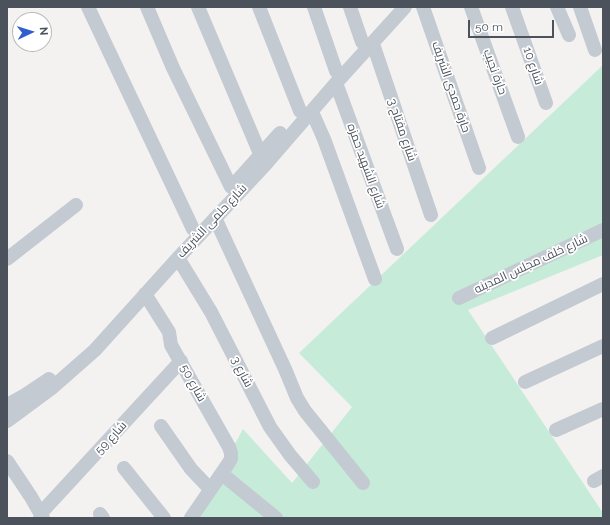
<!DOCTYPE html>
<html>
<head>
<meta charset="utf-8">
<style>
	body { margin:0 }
	#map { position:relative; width:610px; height:525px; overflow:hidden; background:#f3f2f1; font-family:Raleway,sans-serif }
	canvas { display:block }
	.frame { position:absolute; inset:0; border:8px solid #4b525c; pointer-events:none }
	.north { position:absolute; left:12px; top:12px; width:40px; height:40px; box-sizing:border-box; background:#fff; border:1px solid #b7babe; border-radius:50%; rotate:86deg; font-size:11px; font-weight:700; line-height:16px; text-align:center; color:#4b525c }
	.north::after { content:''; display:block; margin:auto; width:14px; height:18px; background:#2f5fcf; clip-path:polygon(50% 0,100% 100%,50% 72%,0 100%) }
	.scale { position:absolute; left:468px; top:20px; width:86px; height:18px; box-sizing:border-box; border:2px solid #4b525c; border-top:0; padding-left:5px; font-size:12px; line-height:14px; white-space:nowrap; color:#4b525c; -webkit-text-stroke:3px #fff; paint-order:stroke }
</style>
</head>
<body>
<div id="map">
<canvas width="610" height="525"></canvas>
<div class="frame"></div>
<div class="north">N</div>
<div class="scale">50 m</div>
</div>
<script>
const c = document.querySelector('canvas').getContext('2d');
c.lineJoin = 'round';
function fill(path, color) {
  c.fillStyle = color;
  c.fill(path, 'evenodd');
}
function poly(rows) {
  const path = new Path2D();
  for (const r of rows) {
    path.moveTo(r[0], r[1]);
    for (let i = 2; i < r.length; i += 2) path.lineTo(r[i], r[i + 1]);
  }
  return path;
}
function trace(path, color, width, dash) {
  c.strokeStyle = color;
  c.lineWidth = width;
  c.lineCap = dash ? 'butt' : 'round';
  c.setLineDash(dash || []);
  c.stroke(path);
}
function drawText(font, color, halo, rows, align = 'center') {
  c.font = font + ' Raleway,Cairo,sans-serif';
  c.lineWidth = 3.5;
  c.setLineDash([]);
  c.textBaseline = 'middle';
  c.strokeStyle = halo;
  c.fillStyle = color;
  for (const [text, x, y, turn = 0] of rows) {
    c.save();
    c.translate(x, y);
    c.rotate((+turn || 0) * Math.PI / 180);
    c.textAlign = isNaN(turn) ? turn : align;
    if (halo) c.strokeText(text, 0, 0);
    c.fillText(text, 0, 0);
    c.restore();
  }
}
fill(poly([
	[603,65,603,255,468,310,603,513,603,518,195,518,243,429,292,483,352,407,299,353]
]), '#c6ebd9');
trace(poly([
	[88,7,193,229],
	[147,7,173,68,231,187],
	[198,7,264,163],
	[259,7,300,111],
	[314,7,336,71],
	[350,7,362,42],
	[423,7,479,168],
	[471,7,518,137],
	[512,7,546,103],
	[557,7,569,35],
	[580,7,595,50],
	[373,44,431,215],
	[336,83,397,249],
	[312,112,324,139,375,279],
	[238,180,280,133],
	[215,218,285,369,297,398,305,411,363,483],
	[178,258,211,312,270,427,290,455,313,482],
	[7,259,76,205],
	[145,294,169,332,171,345,229,447,231,453,231,459,228,464,191,518],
	[459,298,603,230],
	[492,338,603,284],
	[525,382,603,346],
	[7,405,25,395,49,379],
	[7,421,53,387,95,350,178,258,265,165,336,83,405,7],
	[161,426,191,469,210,489],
	[556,430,603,409],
	[7,461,31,497,43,518],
	[124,468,164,518],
	[222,474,276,518],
	[594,481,603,476],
	[40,514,181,361],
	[100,514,103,518]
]), '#c4cad1', 14);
drawText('12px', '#4b525c', '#fff', [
	["شارع 10",533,66,71],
	["حارة نجيب",495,72,70],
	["حارة حمدى الشريف",451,87,71],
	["شارع مفتاح 3",402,130,71],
	["شارع الشهيد حمزه",366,166,70],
	["شارع حلمى الشريف",212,221,-47],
	["شارع خلف مجلس المدينه",531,264,-25],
	["شارع 3",242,372,63],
	["شارع 50",193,383,61],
	["شارع 59",111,438,-48]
]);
</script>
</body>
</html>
